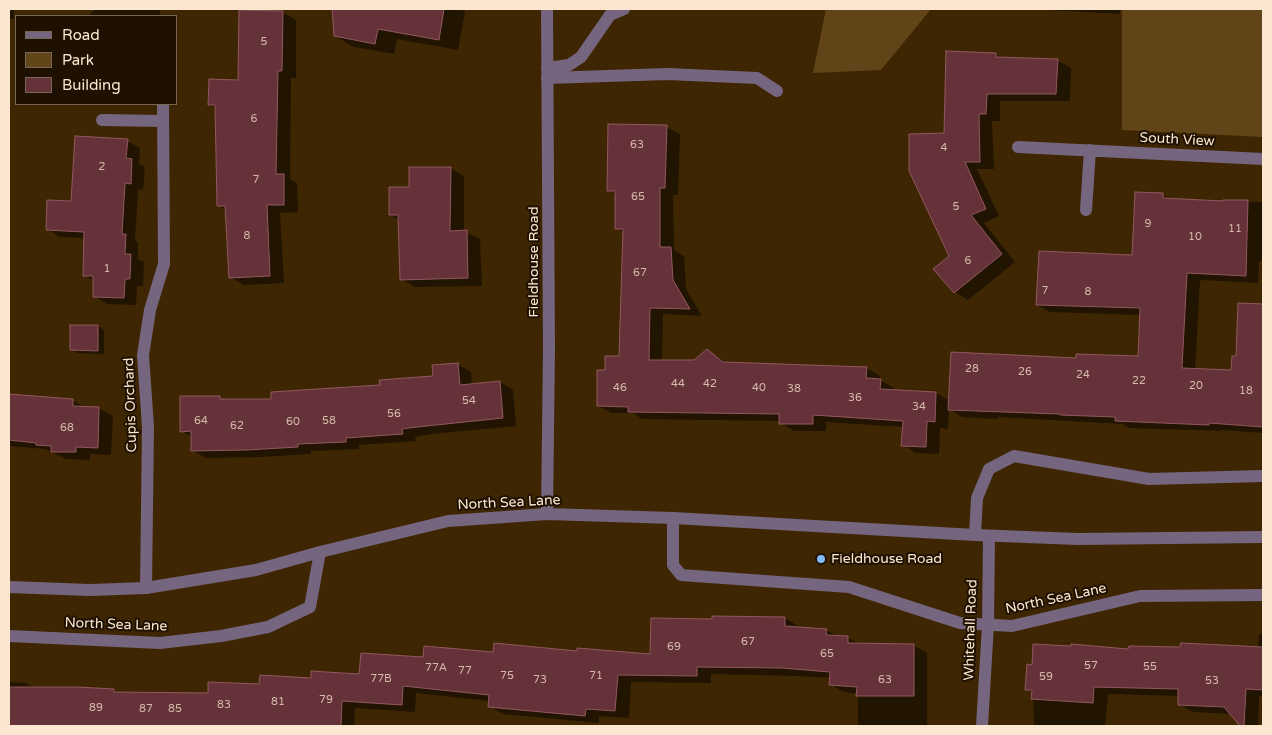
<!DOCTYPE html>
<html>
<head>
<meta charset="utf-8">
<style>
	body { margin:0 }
	#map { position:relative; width:1272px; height:735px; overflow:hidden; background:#3e2602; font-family:"Varela Round",sans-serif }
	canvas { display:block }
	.frame { position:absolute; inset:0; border:10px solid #fbe7d0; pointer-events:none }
	.legend { position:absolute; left:15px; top:15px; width:162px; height:90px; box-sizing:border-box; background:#1e1101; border:1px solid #766754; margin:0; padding:6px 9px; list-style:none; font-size:15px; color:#fbe7d0 }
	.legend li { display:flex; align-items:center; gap:10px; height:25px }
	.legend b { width:25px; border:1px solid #766754 }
</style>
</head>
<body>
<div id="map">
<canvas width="1272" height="735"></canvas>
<div class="frame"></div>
<ul class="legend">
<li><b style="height:6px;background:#75657e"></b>Road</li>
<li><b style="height:14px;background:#624419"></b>Park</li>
<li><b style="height:14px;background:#663239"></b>Building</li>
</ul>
</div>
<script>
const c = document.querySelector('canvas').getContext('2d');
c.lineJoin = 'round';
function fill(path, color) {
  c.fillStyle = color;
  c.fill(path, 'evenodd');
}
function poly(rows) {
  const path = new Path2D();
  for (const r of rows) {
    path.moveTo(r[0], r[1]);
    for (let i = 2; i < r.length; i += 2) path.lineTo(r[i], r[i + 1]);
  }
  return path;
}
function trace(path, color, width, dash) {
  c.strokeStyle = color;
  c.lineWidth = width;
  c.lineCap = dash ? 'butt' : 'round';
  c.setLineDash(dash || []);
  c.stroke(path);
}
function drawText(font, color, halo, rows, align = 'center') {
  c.font = font + ' "Varela Round",sans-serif';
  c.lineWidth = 4;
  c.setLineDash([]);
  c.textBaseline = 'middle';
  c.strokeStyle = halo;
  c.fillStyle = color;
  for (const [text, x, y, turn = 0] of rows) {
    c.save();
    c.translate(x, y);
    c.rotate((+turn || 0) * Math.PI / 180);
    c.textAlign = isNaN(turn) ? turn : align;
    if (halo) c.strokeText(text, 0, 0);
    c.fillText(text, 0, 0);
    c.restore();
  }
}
fill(poly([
	[826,9,931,9,881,70,813,73],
	[1122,9,1263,9,1263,137,1122,130]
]), '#624419');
fill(poly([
	[9,9,14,9,14,19,9,19],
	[95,9,160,9,160,16,89,16],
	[334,9,460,9,465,12,458,50,397,39,394,54,354,47,335,36],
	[1033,9,1120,9,1120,14],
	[282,12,296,20,296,78,291,78,290,179,297,183,298,212,280,213,284,283,244,285,230,277,226,210,218,205,216,108,209,104,239,81],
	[995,54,1003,58,1057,60,1071,68,1070,101,1000,101,1000,121,992,121,994,169,977,169,999,216,984,223,1015,262,968,300,955,292,935,269,951,256,945,135],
	[666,127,680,134,678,195,673,195,674,250,684,256,686,289,702,316,663,314,662,361,695,361,708,350,727,363,867,368,880,376,880,380,894,388,893,391,936,393,950,401,1077,359,1139,358,1141,315,1050,312,1037,305,1133,256,1136,193,1163,195,1172,200,1224,203,1224,201,1263,202,1263,261,1259,261,1258,283,1200,280,1195,370,1232,371,1237,357,1239,304,1263,305,1263,433,1221,430,1221,431,1129,428,1122,424,998,417,998,419,962,417,949,409,948,429,940,428,939,454,916,453,903,445,904,427,826,422,826,431,794,431,781,423,781,421,642,419,633,413,612,413,598,406,607,371,621,358,624,232,616,228,617,195,608,190],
	[127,141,140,148,139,164,145,167,143,190,138,189,135,241,138,243,138,259,144,262,143,286,137,286,136,305,107,304,94,296,95,281,84,275,85,238,60,237,47,229],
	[450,168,464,176,464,232,480,239,482,286,415,287,401,279,399,220,390,215],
	[98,326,104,330,104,354,78,353,71,349],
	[457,364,471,372,472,385,500,382,513,390,516,426,431,434,415,437,416,441,359,445,359,449,311,451,311,454,261,457,206,458,192,450,192,437,182,431,219,398,224,400,273,400,381,386,434,377],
	[9,395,72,400,86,408,99,408,113,416,111,455,90,454,90,460,66,459,45,449,9,446],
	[785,618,798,626,798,628,826,630,839,637,848,638,859,644,913,645,927,653,927,726,858,726,858,694,844,692,831,685,831,678,797,676,711,674,711,683,631,682,629,718,599,716,599,723,503,714,489,706,490,701,416,693,415,712,355,708,354,726,9,726,9,682,26,683,36,689,114,690,118,693,209,694,261,686,361,675,424,658,494,654,578,653,652,655,713,620],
	[1259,634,1263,634,1263,696,1259,696,1258,726,1241,726,1231,714,1193,712,1179,704,1179,696,1108,694,1105,726,1034,726,1033,693,1026,689,1130,650,1258,648]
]), '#0007');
const building = poly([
	[332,9,444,9,439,40,378,29,375,44,334,36,332,9],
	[239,10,283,11,282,71,278,71,276,174,284,174,284,205,267,205,270,276,229,278,225,206,217,206,215,105,208,105,209,79,238,80,239,10],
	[946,51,996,53,996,57,1058,59,1056,94,987,94,986,114,979,114,980,162,965,162,986,209,971,215,1002,254,954,293,933,269,949,256,909,171,909,134,944,133,946,51],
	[608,124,667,125,665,188,660,188,660,247,671,247,673,280,690,309,650,308,649,360,694,360,707,349,723,362,867,367,866,378,881,379,880,389,936,392,935,422,927,421,926,447,901,446,903,421,813,415,813,424,779,424,779,414,628,412,628,407,597,406,597,370,605,370,605,356,619,356,623,229,615,229,615,191,607,191,608,124],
	[75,136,128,139,126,158,132,159,131,184,125,183,122,234,126,234,125,254,131,254,130,279,125,279,124,298,93,297,93,276,83,276,84,232,46,230,47,200,71,201,75,136],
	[409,167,451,167,450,231,467,230,468,278,400,280,398,215,389,215,389,187,409,187,409,167],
	[1135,192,1163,193,1163,198,1223,201,1223,200,1248,200,1246,276,1187,273,1182,368,1231,370,1232,356,1236,356,1238,303,1263,304,1263,427,1209,423,1209,425,1115,421,1115,417,1060,415,1060,414,948,410,951,352,1076,358,1076,354,1138,356,1140,308,1036,305,1039,251,1132,255,1135,192],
	[70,325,98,325,98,351,70,350,70,325],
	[458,363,460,385,500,381,503,418,417,427,402,429,403,434,346,438,346,442,298,444,298,447,247,450,191,451,191,431,180,432,180,396,220,396,220,399,271,399,271,392,380,385,379,380,433,376,432,365,458,363],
	[9,394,73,399,73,406,99,407,98,448,76,447,76,452,51,452,51,446,36,445,36,443,9,440,9,394],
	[712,616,785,617,785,626,827,629,826,635,848,636,848,643,914,644,914,696,856,696,857,687,829,685,830,672,782,668,697,667,697,676,618,675,615,711,586,709,585,716,488,707,489,695,403,686,402,705,342,701,341,726,9,726,9,687,78,687,114,689,114,692,208,693,208,682,259,684,260,675,311,678,311,671,359,674,361,653,423,657,424,646,493,652,494,643,577,651,577,648,650,654,651,618,712,619,712,616],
	[1181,643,1263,647,1263,690,1246,689,1244,726,1240,726,1224,707,1178,705,1178,689,1094,687,1093,703,1031,699,1032,690,1025,690,1027,664,1032,665,1033,644,1071,646,1071,644,1128,649,1129,646,1180,647,1181,643]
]);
fill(building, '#663239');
trace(building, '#91585f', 1);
trace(poly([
	[547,68,569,65,581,57,610,15,624,9],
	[547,78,668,74,757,78,777,91],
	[102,120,163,121],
	[673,518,673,565,681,575,849,587,960,623,1012,626,1140,596,1263,595],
	[146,588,148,427,143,355,150,310,164,264,163,104]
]), '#75657e', 12);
trace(poly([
	[547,9,549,349,547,514],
	[1018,147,1263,159],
	[1086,210,1090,150],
	[975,535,977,498,989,469,1014,456,1149,479,1263,476],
	[9,636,160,643,221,636,268,627,310,607,320,552],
	[982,726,988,625,989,536]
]), '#75657e', 12);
trace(poly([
	[9,587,90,590,146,588,256,570,320,552,448,521,547,514,673,518,975,535,1078,539,1263,537]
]), '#75657e', 12);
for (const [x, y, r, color] of [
	[821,559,5,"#84bcfb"]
]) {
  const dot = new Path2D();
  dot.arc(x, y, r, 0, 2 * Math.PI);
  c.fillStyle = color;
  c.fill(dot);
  trace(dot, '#1e1101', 2);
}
drawText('11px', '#d6baaa', null, [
	["5",264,42],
	["6",254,119],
	["63",637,145],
	["4",944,148],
	["2",102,167],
	["7",256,180],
	["65",638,197],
	["5",956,207],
	["9",1148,224],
	["11",1235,229],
	["8",247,236],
	["10",1195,237],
	["6",968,261],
	["1",107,269],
	["67",640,273],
	["7",1045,291],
	["8",1088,292],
	["28",972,369],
	["26",1025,372],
	["24",1083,375],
	["22",1139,381],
	["44",678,384],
	["42",710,384],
	["20",1196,386],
	["46",620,388],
	["40",759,388],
	["38",794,389],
	["18",1246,391],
	["36",855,398],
	["54",469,401],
	["34",919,407],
	["56",394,414],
	["64",201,421],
	["58",329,421],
	["60",293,422],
	["62",237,426],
	["68",67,428],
	["67",748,642],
	["69",674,647],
	["65",827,654],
	["57",1091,666],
	["55",1150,667],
	["77A",436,668],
	["77",465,671],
	["75",507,676],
	["71",596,676],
	["59",1046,677],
	["77B",381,679],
	["73",540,680],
	["63",885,680],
	["53",1212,681],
	["79",326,700],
	["81",278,702],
	["83",224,705],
	["89",96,708],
	["87",146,709],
	["85",175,709]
]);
drawText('14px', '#fbe7d0', '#1e1101', [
	["South View",1177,140,3],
	["Fieldhouse Road",534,262,-90],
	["Cupis Orchard",131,405,-92],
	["North Sea Lane",509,503,-3],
	["North Sea Lane",1056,599,-12],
	["North Sea Lane",116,625,2],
	["Whitehall Road",971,630,-88]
]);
drawText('14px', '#fbe7d0', '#1e1101', [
	["Fieldhouse Road",831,559]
], 'left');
</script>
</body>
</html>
